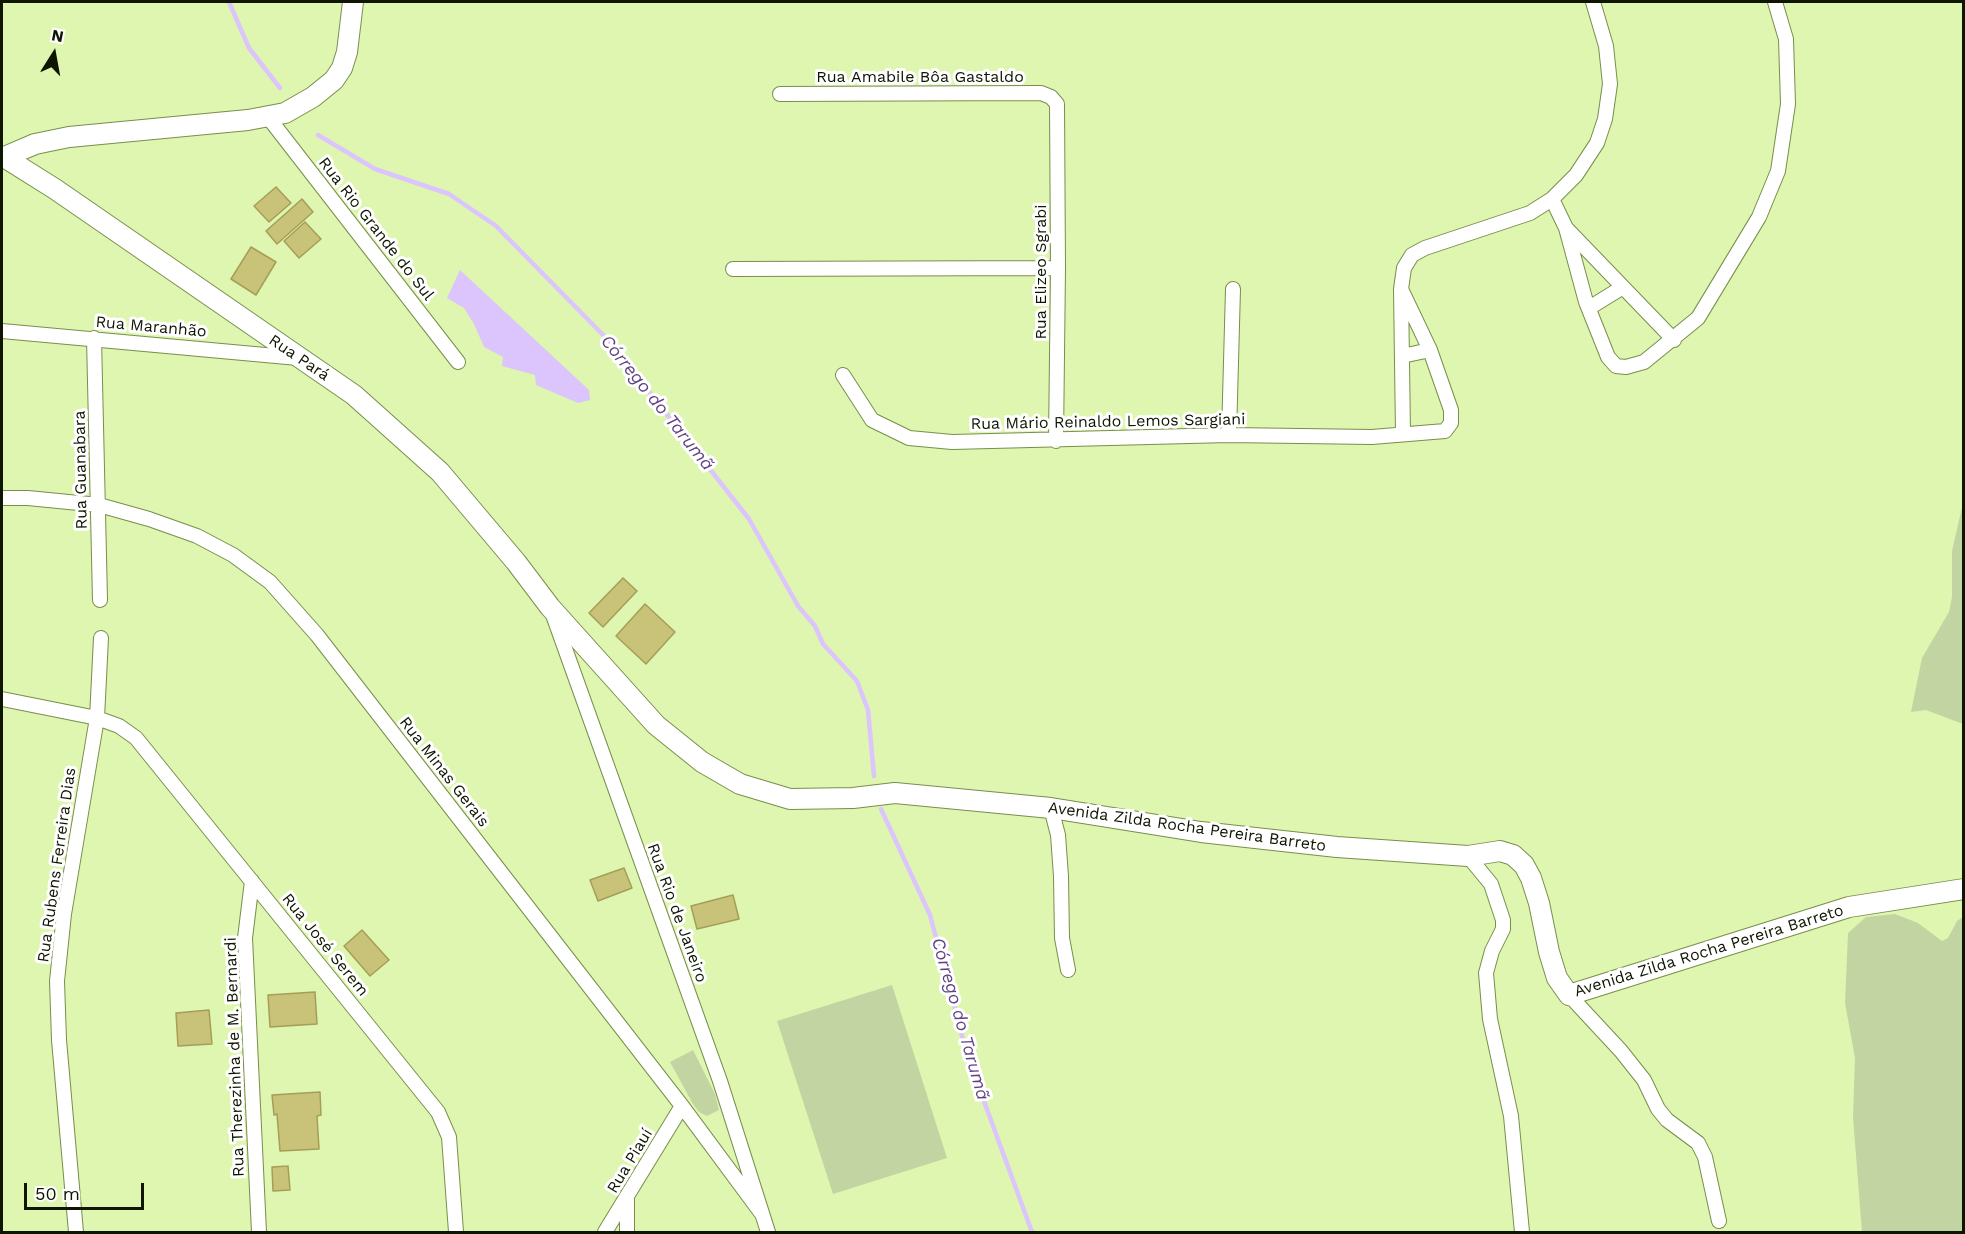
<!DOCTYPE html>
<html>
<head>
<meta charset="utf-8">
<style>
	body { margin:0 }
	#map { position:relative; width:1965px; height:1234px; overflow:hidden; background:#def6b0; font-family:"Work Sans",sans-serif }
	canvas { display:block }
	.frame { position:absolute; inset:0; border:3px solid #0e1500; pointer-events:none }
	.north { position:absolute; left:24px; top:24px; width:60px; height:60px; -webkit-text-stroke:4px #fff; paint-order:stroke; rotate:11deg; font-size:16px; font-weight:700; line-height:24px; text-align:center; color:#0e1500 }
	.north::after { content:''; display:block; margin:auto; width:21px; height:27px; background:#0e1500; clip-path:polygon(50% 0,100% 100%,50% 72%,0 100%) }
	.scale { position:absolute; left:24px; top:1183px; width:120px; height:27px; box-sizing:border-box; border:3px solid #0e1500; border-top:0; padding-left:8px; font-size:18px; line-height:21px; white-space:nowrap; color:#0e1500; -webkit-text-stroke:4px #fff; paint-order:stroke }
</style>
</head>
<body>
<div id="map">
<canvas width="1965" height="1234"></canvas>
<div class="frame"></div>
<div class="north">N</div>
<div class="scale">50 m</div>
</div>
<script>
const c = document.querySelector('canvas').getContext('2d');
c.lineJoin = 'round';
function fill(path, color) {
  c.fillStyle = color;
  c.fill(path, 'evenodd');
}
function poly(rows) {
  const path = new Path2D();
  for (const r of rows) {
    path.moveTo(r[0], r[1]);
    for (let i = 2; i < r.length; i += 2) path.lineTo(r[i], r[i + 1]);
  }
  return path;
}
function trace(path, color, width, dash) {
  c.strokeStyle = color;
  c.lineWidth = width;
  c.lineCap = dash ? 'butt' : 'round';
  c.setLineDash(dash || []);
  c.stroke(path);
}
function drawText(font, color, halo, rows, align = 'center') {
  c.font = font + ' "Work Sans",sans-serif';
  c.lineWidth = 6;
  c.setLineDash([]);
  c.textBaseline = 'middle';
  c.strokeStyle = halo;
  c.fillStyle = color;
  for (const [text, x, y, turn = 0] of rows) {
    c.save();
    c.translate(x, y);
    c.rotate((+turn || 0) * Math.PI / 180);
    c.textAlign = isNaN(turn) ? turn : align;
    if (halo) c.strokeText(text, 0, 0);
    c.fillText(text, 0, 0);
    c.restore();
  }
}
fill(poly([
	[1963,503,1964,724,1963,724,1926,710,1911,712,1922,658,1949,612,1952,597,1952,551],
	[1895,914,1918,923,1942,941,1948,938,1957,921,1963,917,1963,1232,1862,1232,1853,1117,1855,1058,1845,1003,1848,933,1866,917],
	[892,985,947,1158,833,1194,777,1021],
	[693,1050,715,1094,719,1110,707,1116,699,1112,693,1104,670,1062]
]), '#c2d4a2');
fill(poly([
	[460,270,589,390,590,400,578,403,536,385,535,375,502,366,503,357,484,347,474,324,464,308,447,298]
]), '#dcc4fd');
trace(poly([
	[229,2,249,48,280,88],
	[318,135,375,169,449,194,496,226,610,342,749,519,798,606,815,626,823,644,857,681,868,710,874,776],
	[881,809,930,915,967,1055,1032,1232]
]), '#dcc4fd', 4.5);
const building = poly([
	[276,187,291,203,269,222,254,206,276,187],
	[302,199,313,212,277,244,266,231,302,199],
	[305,222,321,239,299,258,284,241,305,222],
	[251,247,276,262,256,295,231,279,251,247],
	[623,578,637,591,603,627,589,613,623,578],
	[645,604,675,632,646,664,616,636,645,604],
	[624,868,632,888,598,901,590,880,624,868],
	[733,895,739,919,697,929,691,906,733,895],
	[362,930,389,960,370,976,344,946,362,930],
	[315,992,317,1024,270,1027,268,995,315,992],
	[209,1010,212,1044,178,1046,176,1013,209,1010],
	[320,1092,321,1115,317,1116,319,1149,280,1151,277,1114,274,1115,272,1095,320,1092],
	[288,1166,290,1190,273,1191,272,1167,288,1166]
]);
fill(building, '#c9c37a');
trace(building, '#a59e56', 1.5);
const street = poly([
	[780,94,1041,93,1051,97,1057,104,1058,268,1056,441],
	[268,117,458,362],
	[1552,199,1566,228,1586,302,1608,357,1616,366,1626,367,1644,362,1698,318,1759,217,1778,171,1788,104,1786,39,1775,2],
	[1567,229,1674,340],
	[733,269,1058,268],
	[1589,308,1623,287],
	[2,331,298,358],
	[94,338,100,600],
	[1402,356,1430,350],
	[843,375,872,420,909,438,952,442,1229,435,1372,437,1445,431,1451,423,1451,410,1430,350,1401,289],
	[1403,434,1401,289,1404,268,1412,255,1425,248,1530,213,1552,199,1576,175,1597,143,1605,119,1610,84,1606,46,1593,2],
	[1229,435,1233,289],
	[2,498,28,498,99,505,149,519,197,536,233,555,270,582,317,635,682,1106,762,1214],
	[553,615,720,1081,768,1232],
	[2,699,97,718,119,726,136,738,438,1112,449,1137,456,1232],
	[1051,808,1058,835,1061,876,1062,938,1068,970],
	[1468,856,1491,884,1503,920,1503,929,1492,951,1486,973,1490,1019,1511,1116,1522,1232],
	[252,881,245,938,259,1232],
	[1569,995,1621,1051,1644,1080,1658,1109,1667,1120,1698,1143,1705,1157,1719,1221],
	[627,1199,627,1232],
	[76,1232,59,1040,57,981,64,914,97,718,101,638],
	[605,1232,682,1106]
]);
const secondary = poly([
	[4,157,55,189,354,395,440,472,516,562,550,607,656,725,702,762,740,784,790,799,853,798,895,793,1051,808,1201,832,1337,847,1468,856,1500,851,1513,855,1524,865,1531,878,1539,903,1549,952,1557,978,1569,995,1849,907,1964,889],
	[2,158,35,144,69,137,248,120,285,113,313,97,334,80,342,68,347,52,353,2]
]);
trace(street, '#798e4c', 16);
trace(secondary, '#798e4c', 22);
trace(street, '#fff', 14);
trace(secondary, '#fff', 20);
drawText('16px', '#0e1500', '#fff', [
	["Rua Amabile Bôa Gastaldo",920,77],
	["Rua Rio Grande do Sul",376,229,52],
	["Rua Elizeo Sgrabi",1041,272,-90],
	["Rua Maranhão",151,327,5],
	["Rua Pará",299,358,34],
	["Rua Mário Reinaldo Lemos Sargiani",1108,422,-1],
	["Rua Guanabara",81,470,-91],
	["Rua Minas Gerais",444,772,52],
	["Avenida Zilda Rocha Pereira Barreto",1187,827,8],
	["Rua Rubens Ferreira Dias",57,865,-82],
	["Rua Rio de Janeiro",677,913,70],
	["Rua José Serem",325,945,51],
	["Avenida Zilda Rocha Pereira Barreto",1709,951,-17],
	["Rua Therezinha de M. Bernardi",235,1057,-92],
	["Rua Piauí",630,1161,-59]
]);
drawText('italic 18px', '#624286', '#fff', [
	["Córrego do Tarumã",657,403,51],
	["Córrego do Tarumã",960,1019,74]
]);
</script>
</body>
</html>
